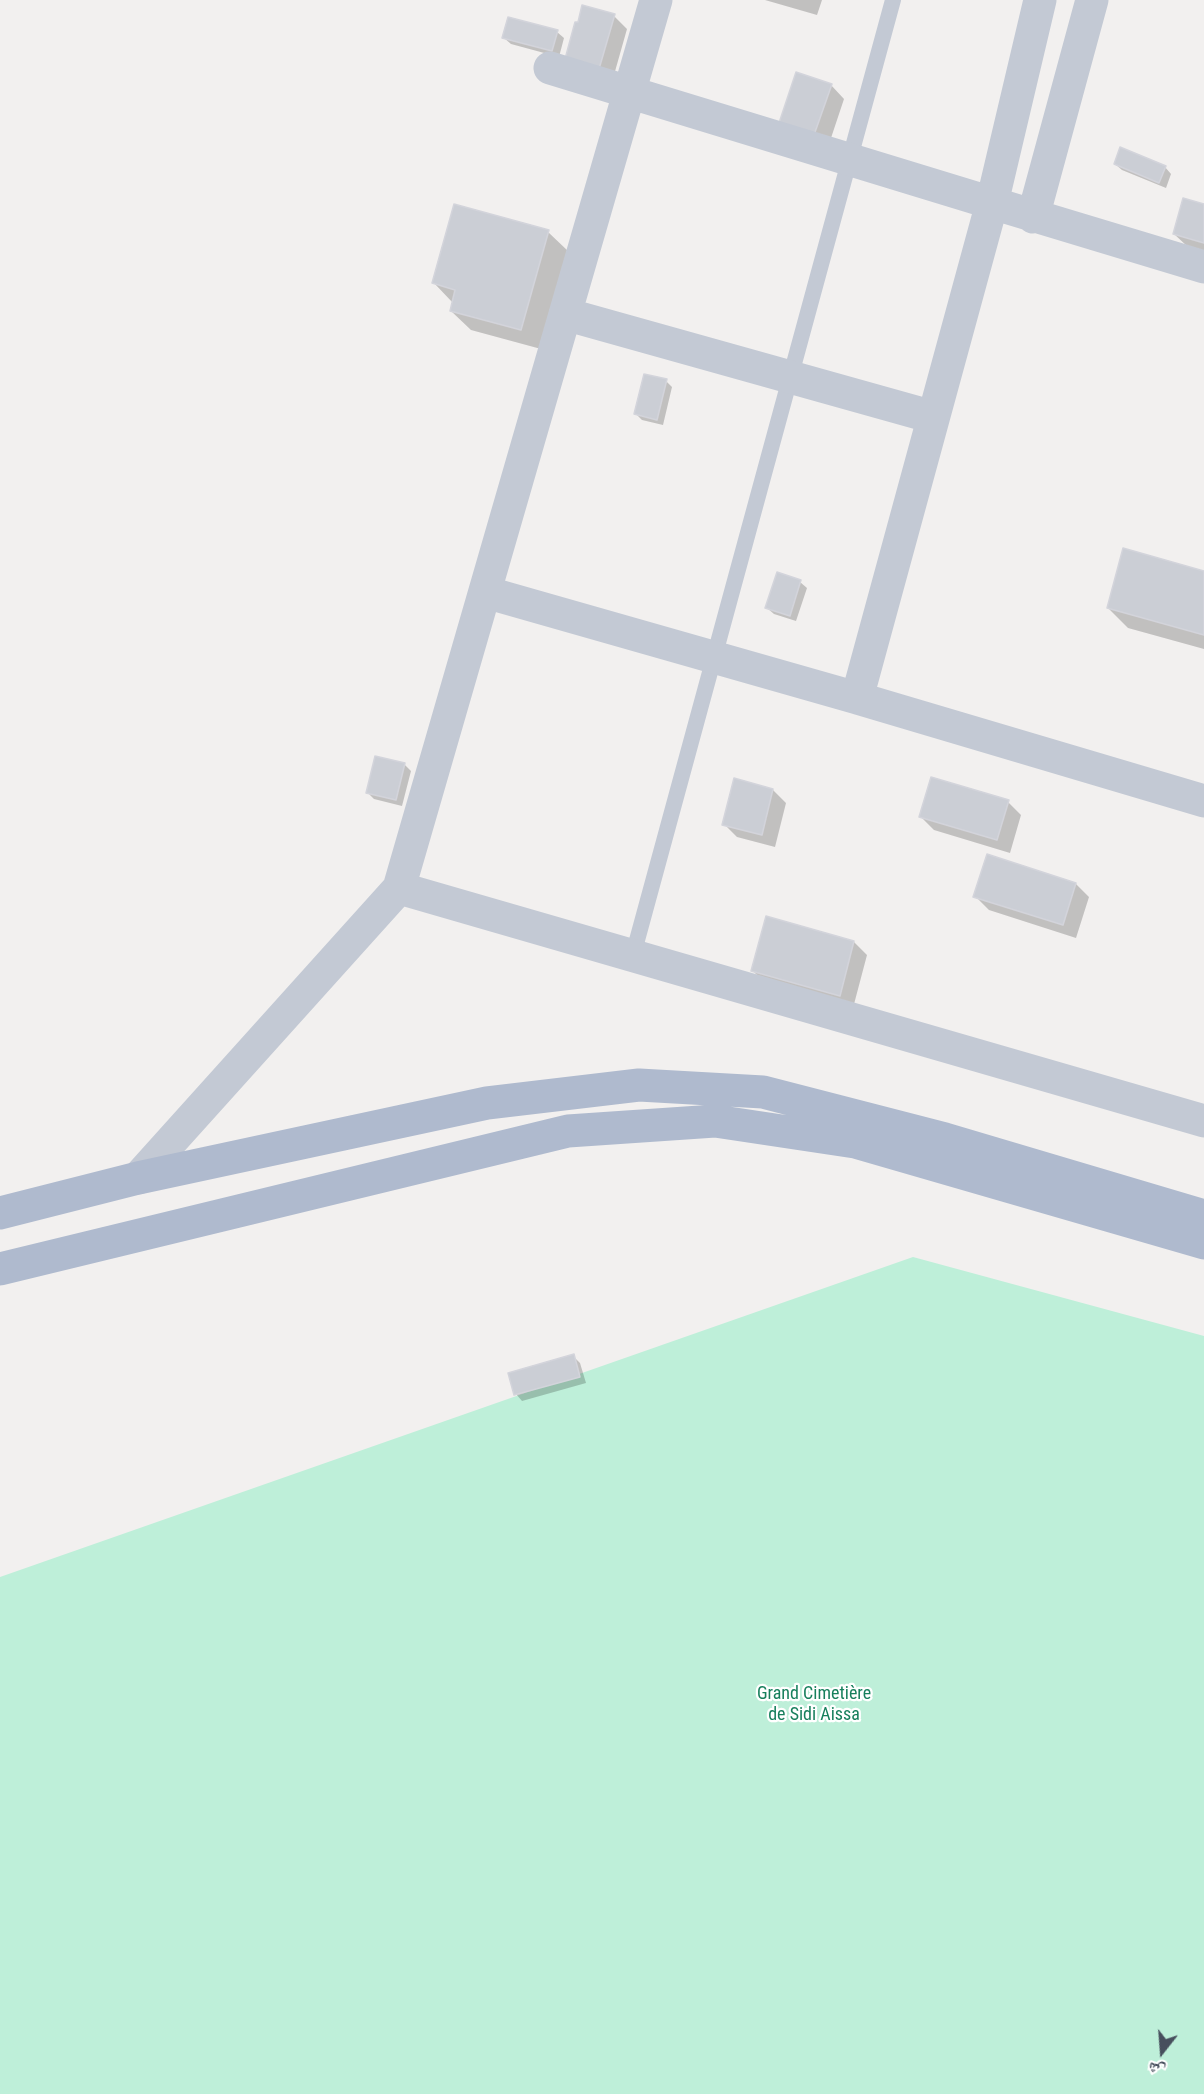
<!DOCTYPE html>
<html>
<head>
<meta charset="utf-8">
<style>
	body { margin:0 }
	#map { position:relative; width:1204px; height:2094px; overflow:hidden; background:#f2f0ef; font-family:"Roboto Condensed","Noto Naskh Arabic",sans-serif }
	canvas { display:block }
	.north { position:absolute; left:1132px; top:2022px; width:60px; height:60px; -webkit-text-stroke:4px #fff; paint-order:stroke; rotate:197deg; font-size:16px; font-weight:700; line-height:24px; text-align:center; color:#474f5d }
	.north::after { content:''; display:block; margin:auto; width:21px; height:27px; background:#474f5d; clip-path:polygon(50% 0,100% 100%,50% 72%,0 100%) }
</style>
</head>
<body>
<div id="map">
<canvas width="1204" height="2094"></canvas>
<div class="north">ش</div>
</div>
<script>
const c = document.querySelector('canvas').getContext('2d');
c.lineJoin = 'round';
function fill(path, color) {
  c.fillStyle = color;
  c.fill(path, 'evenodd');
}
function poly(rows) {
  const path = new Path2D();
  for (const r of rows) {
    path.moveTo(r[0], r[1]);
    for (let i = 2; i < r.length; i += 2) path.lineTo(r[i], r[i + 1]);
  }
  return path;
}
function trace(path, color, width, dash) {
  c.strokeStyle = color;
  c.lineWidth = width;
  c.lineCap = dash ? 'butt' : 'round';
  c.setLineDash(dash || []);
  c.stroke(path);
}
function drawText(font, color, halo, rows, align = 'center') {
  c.font = font + ' "Roboto Condensed",sans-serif';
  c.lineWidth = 4.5;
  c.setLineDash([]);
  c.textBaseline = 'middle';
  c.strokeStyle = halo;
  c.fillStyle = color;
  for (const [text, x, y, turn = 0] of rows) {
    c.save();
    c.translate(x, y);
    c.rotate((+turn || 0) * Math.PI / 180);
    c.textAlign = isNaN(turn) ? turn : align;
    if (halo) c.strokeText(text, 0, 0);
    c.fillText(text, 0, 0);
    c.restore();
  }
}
fill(poly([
	[913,1257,1204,1336,1204,2094,0,2094,0,1577]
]), '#beefd9');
fill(poly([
	[765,0,822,0,817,15],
	[614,16,627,29,612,82,580,72],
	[557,32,564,38,559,57,511,44,504,38],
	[831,85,844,99,828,147,794,136],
	[1115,164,1165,167,1171,174,1166,188,1122,170],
	[1204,205,1204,252,1188,247,1174,234],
	[548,232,568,251,541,349,471,330,451,311,453,303,434,283],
	[666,381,672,387,663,425,642,420,636,414],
	[1204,573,1204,649,1128,628,1108,608],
	[800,582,807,588,796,621,774,614,767,608],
	[404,764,411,771,402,806,374,799,368,793],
	[773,790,786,803,775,847,737,837,724,824],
	[1008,802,1021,815,1010,853,934,830,921,817],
	[1076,884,1089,897,1076,938,989,910,975,896],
	[854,942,867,955,853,1008,766,984,753,971],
	[573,1356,580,1363,586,1383,522,1401,516,1394]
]), '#0003');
const building = poly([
	[582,5,615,14,599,69,565,59,575,22,578,22,582,5],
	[508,17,558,30,552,51,502,38,508,17],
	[796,72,832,84,814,135,779,123,796,72],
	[1120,147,1166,166,1159,183,1114,164,1120,147],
	[1183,198,1204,204,1204,243,1173,234,1183,198],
	[454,204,549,230,521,330,450,311,455,290,432,283,454,204],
	[644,374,667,379,657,420,634,414,644,374],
	[1123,548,1204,571,1204,635,1107,608,1123,548],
	[777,572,801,580,790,616,765,608,777,572],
	[375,756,405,763,396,800,366,793,375,756],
	[931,777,1009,800,997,840,919,817,931,777],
	[734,778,773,789,762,835,722,825,734,778],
	[987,854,1076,883,1063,925,973,897,987,854],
	[766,916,854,941,840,996,751,971,766,916],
	[574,1354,580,1377,514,1395,508,1373,574,1354]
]);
fill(building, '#cbced5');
trace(building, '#d3d4db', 1.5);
trace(poly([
	[633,955,893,0]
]), '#c3c9d4', 16);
trace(poly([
	[550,68,992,203,1040,0],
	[1033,217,1092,0],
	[1204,267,992,203,857,698,1204,801],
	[565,314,933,417],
	[485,592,857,698],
	[399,888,1204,1121],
	[138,1178,399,888,656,0]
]), '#c3c9d4', 33);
trace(poly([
	[0,1213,138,1178,487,1103,639,1085,763,1092,945,1139,1204,1216],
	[0,1269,568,1131,715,1121,855,1142,1204,1243]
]), '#afbace', 33);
drawText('18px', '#177f5c', '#fff', [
	["Grand Cimetière",814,1694],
	["de Sidi Aissa",814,1715]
]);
</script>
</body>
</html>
